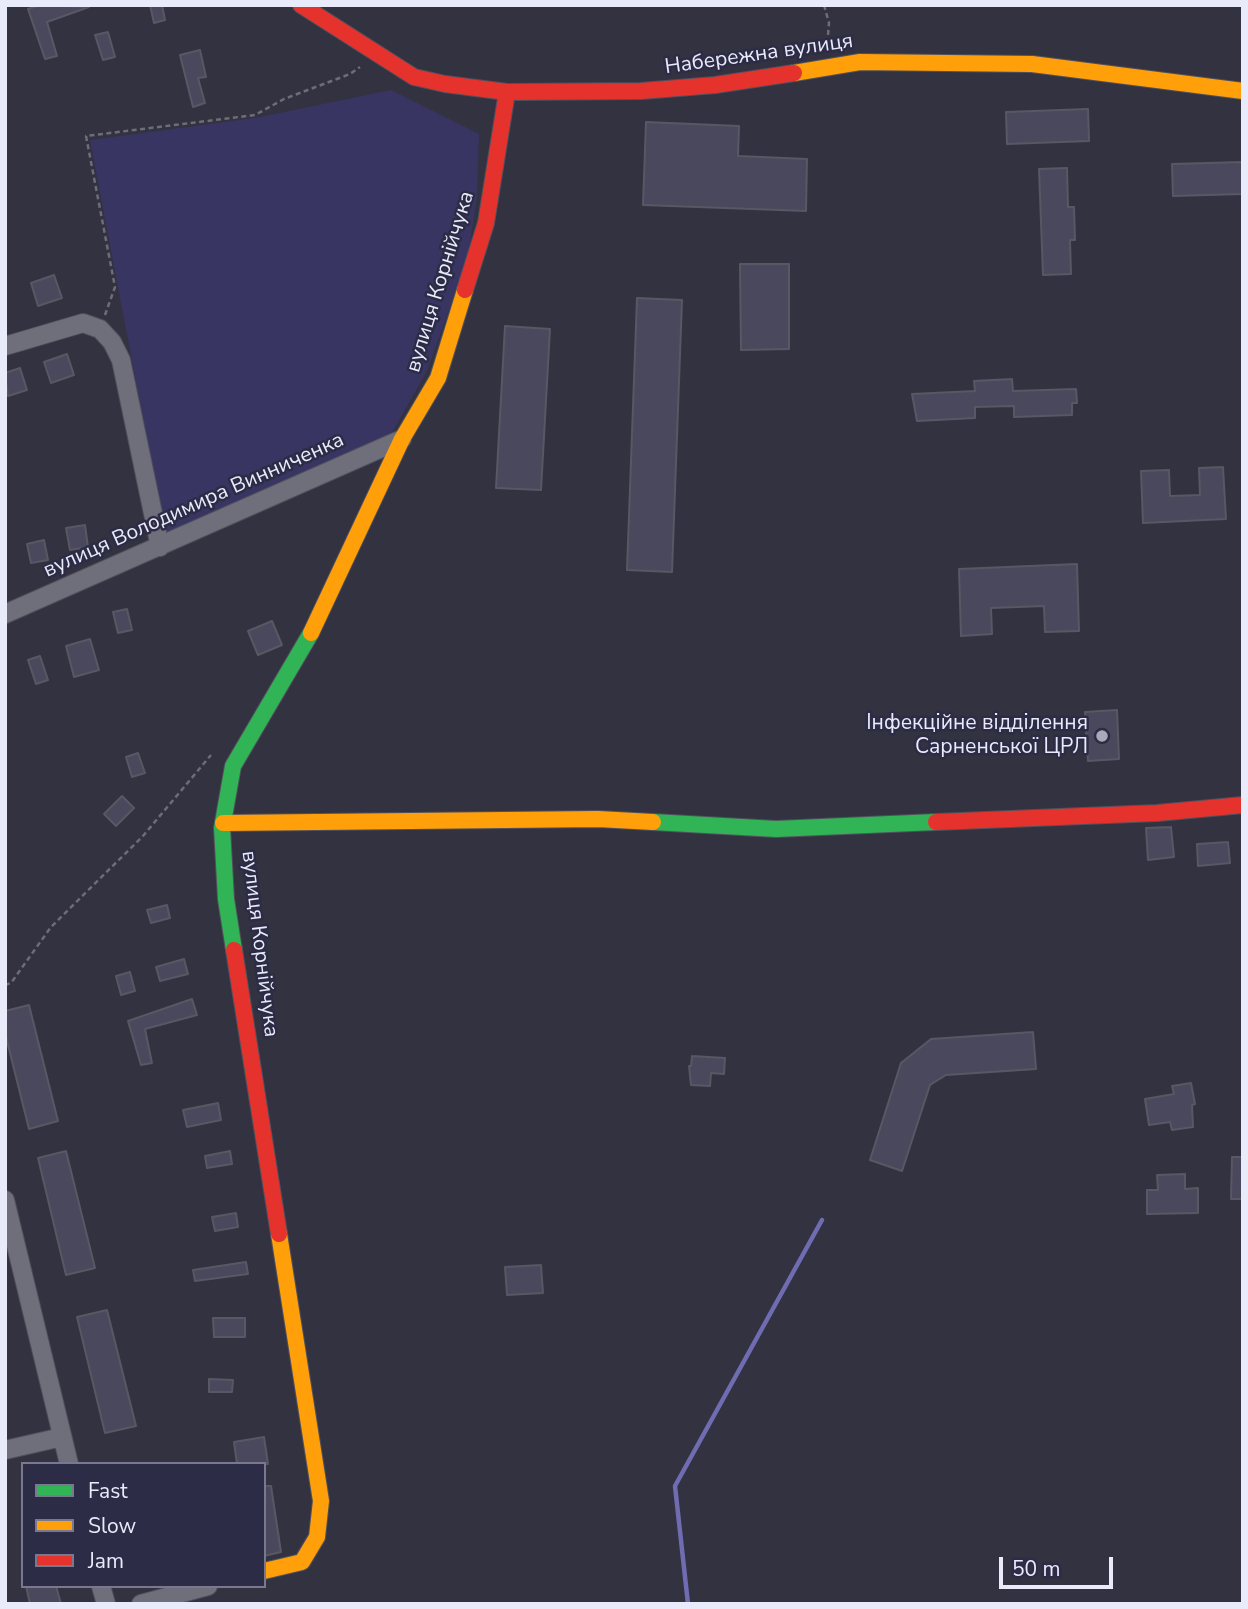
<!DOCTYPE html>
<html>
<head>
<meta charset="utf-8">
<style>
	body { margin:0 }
	#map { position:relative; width:1248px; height:1609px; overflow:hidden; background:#333240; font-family:"Nunito Sans",sans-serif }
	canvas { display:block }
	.frame { position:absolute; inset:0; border:7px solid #e9eafa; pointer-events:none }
	.legend { position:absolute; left:21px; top:1462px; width:245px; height:126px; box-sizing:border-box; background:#2d2c46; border:2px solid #78788e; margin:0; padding:9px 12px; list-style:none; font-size:21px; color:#e9eafa }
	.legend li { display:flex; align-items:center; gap:14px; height:35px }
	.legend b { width:35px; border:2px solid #78788e }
	.scale { position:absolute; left:999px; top:1557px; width:114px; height:32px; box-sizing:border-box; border:4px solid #e9eafa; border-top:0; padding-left:9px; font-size:21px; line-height:24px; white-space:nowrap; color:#e9eafa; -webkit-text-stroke:5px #2d2c46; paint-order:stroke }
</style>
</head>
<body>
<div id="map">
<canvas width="1248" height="1609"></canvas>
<div class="frame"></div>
<ul class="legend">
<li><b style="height:9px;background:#30b455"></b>Fast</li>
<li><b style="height:9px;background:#ff9f0a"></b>Slow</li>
<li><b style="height:9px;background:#e5322d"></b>Jam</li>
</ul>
<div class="scale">50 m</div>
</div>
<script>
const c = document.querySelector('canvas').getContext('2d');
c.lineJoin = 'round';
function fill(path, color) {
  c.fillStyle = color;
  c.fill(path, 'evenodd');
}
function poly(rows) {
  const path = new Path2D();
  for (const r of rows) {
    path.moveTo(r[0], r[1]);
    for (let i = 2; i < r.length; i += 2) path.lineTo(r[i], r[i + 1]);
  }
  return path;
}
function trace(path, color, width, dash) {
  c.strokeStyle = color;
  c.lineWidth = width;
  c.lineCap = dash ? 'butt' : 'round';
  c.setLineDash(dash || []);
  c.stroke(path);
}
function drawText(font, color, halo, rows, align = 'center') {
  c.font = font + ' "Nunito Sans",sans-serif';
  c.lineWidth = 5;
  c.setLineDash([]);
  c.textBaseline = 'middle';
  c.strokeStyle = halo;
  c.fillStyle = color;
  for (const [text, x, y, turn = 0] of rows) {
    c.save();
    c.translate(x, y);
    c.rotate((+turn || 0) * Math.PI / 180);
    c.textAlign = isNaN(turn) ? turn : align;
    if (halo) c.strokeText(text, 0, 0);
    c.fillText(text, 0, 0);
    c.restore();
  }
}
fill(poly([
	[391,90,479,134,477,196,468,257,427,371,393,431,376,444,165,534,90,140,255,118]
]), '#383562');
trace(poly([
	[688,1604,675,1486,822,1220]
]), '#6f6cb2', 4.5);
const building = poly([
	[40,5,89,7,47,22,57,56,45,59,28,9,40,5],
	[150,5,162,5,165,20,154,23,150,5],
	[108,32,115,57,103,60,95,35,108,32],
	[200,50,206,77,198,78,205,103,193,107,180,55,200,50],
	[1088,109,1089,141,1007,144,1006,112,1088,109],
	[646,122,739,126,738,156,807,159,806,211,643,205,646,122],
	[1243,162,1243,194,1173,196,1172,164,1243,162],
	[1067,168,1068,207,1074,207,1075,240,1070,240,1071,274,1043,275,1039,169,1067,168],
	[740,264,789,264,789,349,741,350,740,264],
	[54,275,62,298,38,306,31,283,54,275],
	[637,298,682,300,672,572,627,570,637,298],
	[505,326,550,329,541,490,496,488,505,326],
	[67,354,74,375,51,383,44,362,67,354],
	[20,368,27,390,8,396,5,373,20,368],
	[1012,379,1013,391,1076,389,1077,403,1072,403,1072,415,1014,417,1014,406,975,407,975,418,917,421,912,394,975,391,974,381,1012,379],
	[1223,467,1226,519,1143,523,1141,471,1169,470,1170,496,1200,495,1199,468,1223,467],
	[85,525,88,547,70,550,66,528,85,525],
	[44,540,48,560,31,563,27,544,44,540],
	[1077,564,1079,631,1045,632,1044,606,991,608,992,634,961,636,959,569,1077,564],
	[127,609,132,630,118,633,113,612,127,609],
	[272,621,282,645,258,655,248,631,272,621],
	[90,639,99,670,74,677,66,646,90,639],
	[40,656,48,680,36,684,28,660,40,656],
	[1117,710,1119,759,1088,761,1085,712,1117,710],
	[138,753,145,773,132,777,126,757,138,753],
	[122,796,134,808,116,826,104,814,122,796],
	[1171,827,1174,857,1148,860,1146,828,1171,827],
	[1228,842,1230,863,1198,866,1197,844,1228,842],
	[167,905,170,918,151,923,147,910,167,905],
	[184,959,188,974,160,981,156,967,184,959],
	[130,972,135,991,121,995,116,976,130,972],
	[192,999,197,1015,145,1029,152,1063,141,1065,128,1021,192,999],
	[29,1005,58,1121,29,1129,5,1033,5,1011,29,1005],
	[1033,1032,1036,1069,946,1075,930,1085,902,1171,870,1160,901,1063,931,1039,1033,1032],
	[692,1056,725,1058,724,1074,711,1073,710,1086,691,1085,689,1066,691,1066,692,1056],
	[1191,1083,1195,1104,1192,1105,1193,1127,1172,1130,1170,1122,1149,1125,1145,1099,1174,1094,1172,1086,1191,1083],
	[218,1103,221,1120,187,1127,183,1110,218,1103],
	[66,1151,95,1268,66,1275,38,1158,66,1151],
	[230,1151,232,1164,207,1168,205,1156,230,1151],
	[1232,1157,1243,1157,1243,1199,1231,1199,1232,1157],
	[1185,1174,1185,1189,1198,1188,1198,1213,1147,1214,1147,1190,1158,1190,1157,1175,1185,1174],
	[236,1213,238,1227,215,1231,212,1217,236,1213],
	[246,1262,248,1274,195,1281,193,1270,246,1262],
	[541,1265,543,1293,507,1295,505,1267,541,1265],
	[107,1310,136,1426,105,1433,77,1317,107,1310],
	[213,1318,245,1318,245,1337,214,1337,213,1318],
	[209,1379,233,1380,232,1392,209,1392,209,1379],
	[264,1437,268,1464,237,1464,234,1442,264,1437],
	[264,1486,271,1486,281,1552,264,1556,264,1486],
	[26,1586,56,1586,61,1604,30,1604,26,1586]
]);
fill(building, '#4a485c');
trace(building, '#585864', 2);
const street = poly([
	[5,346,83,323,100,329,112,342,121,360,160,547],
	[5,614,402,439],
	[5,1200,69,1464],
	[5,1450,62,1437],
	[101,1586,106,1604],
	[141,1604,208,1586]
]);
const fast = poly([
	[653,822,776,829,936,822],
	[234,950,226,899,222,828,233,766,311,633]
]);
const slow = poly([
	[794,73,860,62,1032,64,1243,91],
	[311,633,402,439,438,378,465,290],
	[223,823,598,819,653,822],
	[264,1571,302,1562,317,1537,321,1501,279,1234]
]);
const jam = poly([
	[301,5,414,77,445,84,507,92,641,91,715,85,794,73],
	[465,290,486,223,507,92],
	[936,822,1157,813,1243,805],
	[234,950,279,1234]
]);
trace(street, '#51505d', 20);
trace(fast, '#51505d', 18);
trace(slow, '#51505d', 18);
trace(jam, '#51505d', 18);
trace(poly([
	[824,5,829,23,827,47],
	[105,315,115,287,86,136,255,115,284,99,350,74,360,67],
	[5,985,11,983,51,927,143,836,211,755]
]), '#6d6d77', 2.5, [5, 3.5]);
trace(street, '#6f6f7b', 18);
trace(fast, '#30b455', 16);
trace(slow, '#ff9f0a', 16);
trace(jam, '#e5322d', 16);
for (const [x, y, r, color] of [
	[1102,736,7,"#a9aab9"]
]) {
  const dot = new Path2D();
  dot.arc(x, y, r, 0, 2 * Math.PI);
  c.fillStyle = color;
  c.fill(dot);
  trace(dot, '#2d2c46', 2.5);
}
drawText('21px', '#e9eafa', '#2d2c46', [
	["Набережна вулиця",759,55,-8],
	["вулиця Корнійчука",441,282,-73],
	["вулиця Володимира Винниченка",194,506,-24],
	["вулиця Корнійчука",259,944,83]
]);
drawText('21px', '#e9eafa', '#2d2c46', [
	["Інфекційне відділення",1088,724],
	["Сарненської ЦРЛ",1088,748]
], 'right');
</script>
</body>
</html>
